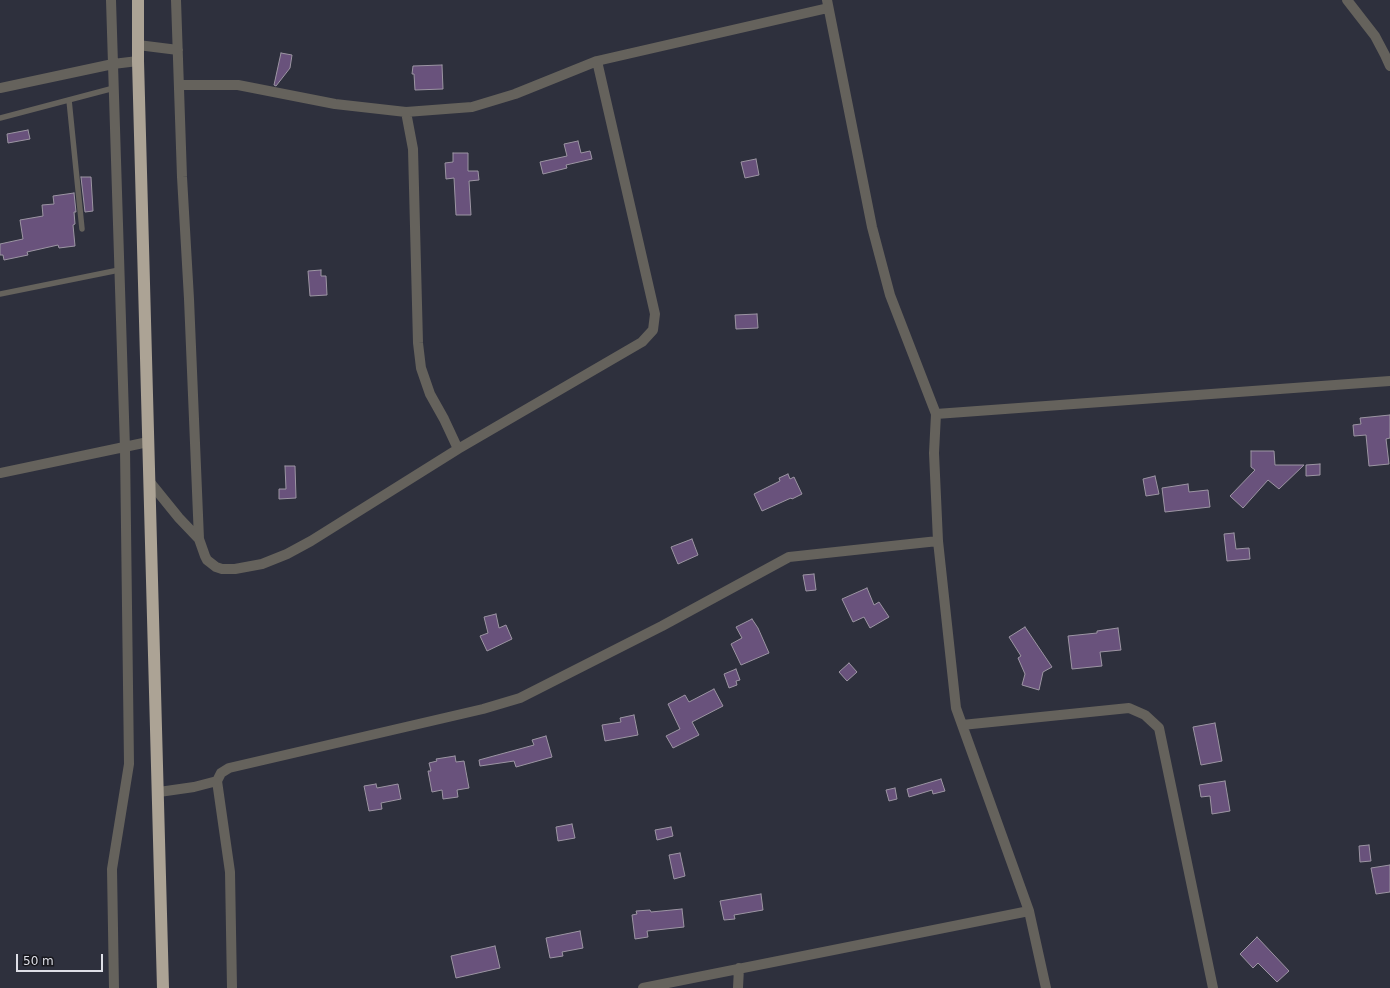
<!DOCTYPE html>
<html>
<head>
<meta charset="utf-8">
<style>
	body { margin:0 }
	#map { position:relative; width:1390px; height:988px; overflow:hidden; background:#2e303d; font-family:"DejaVu Sans",sans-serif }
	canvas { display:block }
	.scale { position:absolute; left:16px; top:954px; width:87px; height:18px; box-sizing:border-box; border:2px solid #dedfe7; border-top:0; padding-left:5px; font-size:12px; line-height:14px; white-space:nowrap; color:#dedfe7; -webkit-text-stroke:3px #18181e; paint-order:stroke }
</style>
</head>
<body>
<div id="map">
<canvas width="1390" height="988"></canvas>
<div class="scale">50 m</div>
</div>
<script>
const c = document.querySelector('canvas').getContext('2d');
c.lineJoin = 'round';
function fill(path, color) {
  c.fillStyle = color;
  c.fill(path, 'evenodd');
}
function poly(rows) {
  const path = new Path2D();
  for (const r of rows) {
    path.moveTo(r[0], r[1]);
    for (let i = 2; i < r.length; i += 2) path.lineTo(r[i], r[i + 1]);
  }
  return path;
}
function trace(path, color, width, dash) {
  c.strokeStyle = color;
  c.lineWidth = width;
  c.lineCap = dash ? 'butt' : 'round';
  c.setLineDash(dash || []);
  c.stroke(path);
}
const building = poly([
	[281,53,292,55,290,68,276,86,274,85,281,53],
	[442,65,443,89,415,90,414,74,412,74,413,66,442,65],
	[28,130,30,139,8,143,7,134,28,130],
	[578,141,581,153,590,151,592,159,566,165,567,168,543,174,540,162,567,156,564,144,578,141],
	[453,153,468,153,468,171,478,171,479,180,469,181,471,215,456,215,454,178,446,179,445,163,453,162,453,153],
	[756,159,759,175,745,178,741,162,756,159],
	[81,177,91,177,93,211,85,212,81,177],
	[74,193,76,212,74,212,75,224,73,225,75,246,59,248,58,245,27,252,28,255,4,260,3,255,0,255,0,244,23,239,20,220,43,216,42,205,54,204,53,196,74,193],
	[321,270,321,276,326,276,327,295,310,296,308,271,321,270],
	[757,314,758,328,736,329,735,315,757,314],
	[1390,415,1390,438,1386,439,1389,464,1369,466,1366,435,1354,436,1353,425,1361,424,1360,418,1390,415],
	[1251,451,1274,451,1275,465,1304,465,1279,489,1268,480,1243,508,1230,496,1255,470,1251,467,1251,451],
	[1320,464,1320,475,1306,476,1306,465,1320,464],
	[285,466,295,466,296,498,279,499,279,489,286,489,285,466],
	[788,474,790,479,794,477,802,494,792,499,791,498,762,511,754,494,780,481,779,478,788,474],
	[1155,476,1159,494,1146,496,1143,479,1155,476],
	[1188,484,1189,492,1208,490,1210,507,1165,512,1162,488,1188,484],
	[1234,533,1236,549,1249,548,1250,559,1227,561,1224,534,1234,533],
	[692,539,698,555,678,564,671,547,692,539],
	[814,574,816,590,806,591,803,575,814,574],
	[867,588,874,605,879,602,889,617,870,628,864,617,853,622,842,599,867,588],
	[496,614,499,628,506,625,512,639,487,651,480,636,488,633,484,617,496,614],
	[752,619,758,628,769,653,741,665,731,644,742,638,736,627,752,619],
	[1025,627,1052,667,1043,672,1039,690,1022,685,1025,674,1018,658,1021,656,1009,637,1025,627],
	[1118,628,1121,650,1100,652,1102,666,1072,669,1068,636,1097,633,1097,631,1118,628],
	[849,663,857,672,847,681,839,672,849,663],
	[736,669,740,680,736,681,737,685,729,688,724,674,736,669],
	[714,689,723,706,692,722,699,735,673,748,666,736,680,729,668,704,685,695,689,702,714,689],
	[634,715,638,735,605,741,602,725,621,722,620,718,634,715],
	[1215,723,1222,761,1201,765,1193,727,1215,723],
	[546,736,552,757,516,767,514,761,480,766,479,760,534,745,532,740,546,736],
	[455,756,456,762,464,761,469,788,457,790,458,797,443,799,442,790,432,792,428,771,431,771,429,763,437,761,436,759,455,756],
	[941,779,945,791,933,794,932,790,909,797,907,789,941,779],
	[1225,781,1230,811,1212,814,1210,796,1201,797,1199,785,1225,781],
	[376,784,377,788,398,784,401,799,381,803,382,809,369,811,364,786,376,784],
	[895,788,897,799,889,801,886,790,895,788],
	[572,824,575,838,558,841,556,827,572,824],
	[671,827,673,836,657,840,655,830,671,827],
	[1369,845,1371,861,1360,862,1359,846,1369,845],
	[680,853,685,876,674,879,669,855,680,853],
	[1390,865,1390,892,1376,894,1371,868,1390,865],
	[761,894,763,910,734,915,735,919,724,920,720,901,761,894],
	[682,909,684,927,647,931,648,937,635,939,632,915,637,914,636,911,650,910,651,912,682,909],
	[580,931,583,948,562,952,563,956,550,958,546,938,580,931],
	[1257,937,1289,971,1277,982,1258,963,1253,968,1240,954,1257,937],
	[495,946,500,968,456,978,451,956,495,946]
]);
fill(building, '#69527c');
trace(building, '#9c95a3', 1);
trace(poly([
	[69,100,82,229],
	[0,118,114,88],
	[0,294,119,270]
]), '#65625c', 5.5);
trace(poly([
	[111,0,125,448,129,764,112,869,114,988],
	[176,0,182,177,189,299,199,539,205,556,207,560,216,567,222,569,235,569,262,564,287,554,311,541,458,449,642,342,653,330,655,314,597,61],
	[827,0,872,227,890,295,936,414,1390,381],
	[1347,0,1375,36,1385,55,1390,66],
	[138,45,178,50],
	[179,85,238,85,335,104,406,112,472,107,515,94,597,61,828,8],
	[0,88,113,64,138,61],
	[406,112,413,149,418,343,421,368,430,394,444,419,458,449],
	[936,414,934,453,938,541,956,708,1029,911,1046,988],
	[0,473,148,442],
	[149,481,179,518,199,539],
	[962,725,1129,708,1145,715,1159,728,1213,988],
	[217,781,230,872,232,988],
	[159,792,194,787,217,781,221,773,229,768,483,709,520,698,662,626,789,557,938,541],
	[643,988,1029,911],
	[738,988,739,968]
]), '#65625c', 10);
trace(poly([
	[138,0,138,61,163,988]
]), '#aca395', 12);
</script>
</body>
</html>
